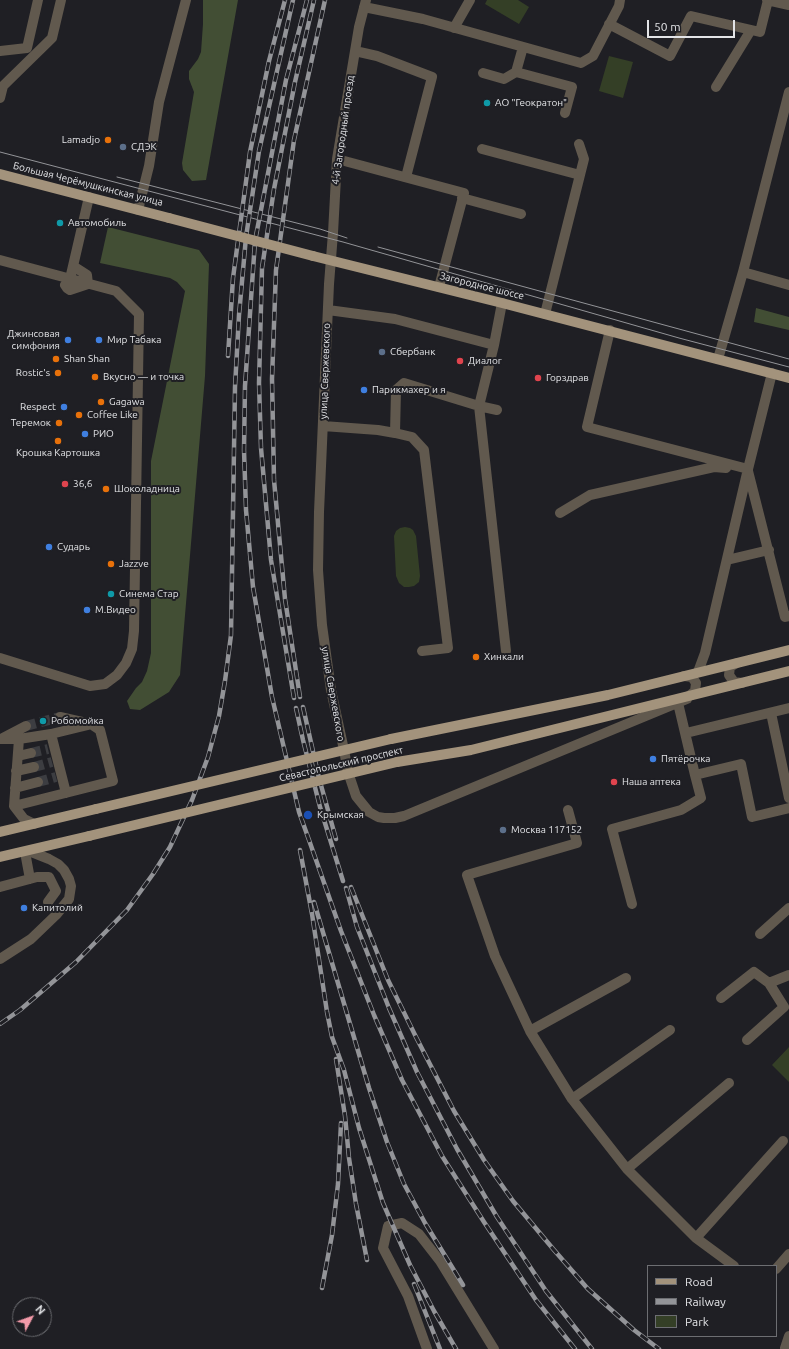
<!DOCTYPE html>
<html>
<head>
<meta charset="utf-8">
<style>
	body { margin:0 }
	#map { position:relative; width:789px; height:1349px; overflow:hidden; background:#1f1f24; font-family:Ubuntu,sans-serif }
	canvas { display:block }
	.legend { position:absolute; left:647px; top:1265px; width:130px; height:72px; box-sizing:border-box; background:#1f1f24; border:1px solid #6d6e72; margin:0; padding:5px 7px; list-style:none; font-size:12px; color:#e3e4e7 }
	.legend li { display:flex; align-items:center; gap:8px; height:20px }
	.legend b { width:20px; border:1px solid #6d6e72 }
	.north { position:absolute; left:12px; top:1297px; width:40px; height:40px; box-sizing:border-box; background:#1f1f24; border:1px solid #6d6e72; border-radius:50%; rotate:49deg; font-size:11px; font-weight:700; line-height:16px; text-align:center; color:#e3e4e7 }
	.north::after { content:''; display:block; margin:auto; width:14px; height:18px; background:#f39aa9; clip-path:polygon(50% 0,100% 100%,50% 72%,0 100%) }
	.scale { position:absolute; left:647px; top:20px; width:88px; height:18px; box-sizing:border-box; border:2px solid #e3e4e7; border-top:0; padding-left:5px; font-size:12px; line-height:14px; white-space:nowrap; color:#e3e4e7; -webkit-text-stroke:3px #1f1f24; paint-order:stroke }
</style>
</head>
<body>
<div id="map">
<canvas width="789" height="1349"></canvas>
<ul class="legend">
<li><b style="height:5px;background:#a3937c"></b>Road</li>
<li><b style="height:5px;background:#939498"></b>Railway</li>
<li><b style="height:11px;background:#343f26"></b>Park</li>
</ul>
<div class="north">N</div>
<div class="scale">50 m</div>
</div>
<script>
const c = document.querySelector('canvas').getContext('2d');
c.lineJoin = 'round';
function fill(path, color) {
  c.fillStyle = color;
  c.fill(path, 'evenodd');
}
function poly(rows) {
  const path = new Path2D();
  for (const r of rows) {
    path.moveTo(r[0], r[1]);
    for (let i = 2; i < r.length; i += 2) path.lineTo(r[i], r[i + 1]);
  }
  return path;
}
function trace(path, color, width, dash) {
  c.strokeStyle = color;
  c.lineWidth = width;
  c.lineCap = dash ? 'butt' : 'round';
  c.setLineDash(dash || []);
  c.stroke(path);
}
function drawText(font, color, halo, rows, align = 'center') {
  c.font = font + ' Ubuntu,sans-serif';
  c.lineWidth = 4;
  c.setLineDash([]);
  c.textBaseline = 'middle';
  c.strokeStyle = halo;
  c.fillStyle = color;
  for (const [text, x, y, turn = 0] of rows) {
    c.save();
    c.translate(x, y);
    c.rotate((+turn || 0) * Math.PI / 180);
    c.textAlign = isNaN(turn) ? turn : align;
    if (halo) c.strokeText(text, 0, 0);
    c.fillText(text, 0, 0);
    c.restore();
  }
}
fill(poly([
	[487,0,518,0,529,7,519,24,485,4],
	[609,56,633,62,623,98,599,91],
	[405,527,410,528,413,530,416,536,420,576,419,582,414,586,409,587,404,587,399,583,396,576,394,536,396,531,400,528],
	[789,1047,789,1082,772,1065]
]), '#343f26');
fill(poly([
	[203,0,238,0,206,180,192,181,183,170,182,163,194,92,189,79,189,71,198,59,201,52,203,24],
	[108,227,199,250,209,264,205,376,180,675,169,692,140,710,130,709,127,701,136,688,142,682,147,671,151,653,151,461,185,291,177,282,170,278,100,263],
	[756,308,789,317,789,330,754,322]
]), '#424e34');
trace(poly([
	[26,726,60,717],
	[31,753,48,749],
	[34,767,52,762],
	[38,782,56,777]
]), '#3c3d41', 10, [10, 5]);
trace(poly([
	[366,0,359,27,337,159,333,233,329,284,319,512,318,570,322,625,331,690,344,750,348,772,356,796,369,812,378,817,384,818,395,818,404,816,687,699],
	[767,0,789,5],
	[364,7,423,19,581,63,593,56,619,6,620,0],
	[609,24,670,56,691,16,760,32,768,0],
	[454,28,470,0],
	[0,51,27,48,38,0],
	[355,51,377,56,432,77,406,177],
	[516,72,523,47],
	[483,73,504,79,516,72,572,87,565,113],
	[716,87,751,30],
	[0,98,3,86,52,38,61,0],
	[482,149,580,175],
	[337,159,464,193,439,287],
	[462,198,521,214],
	[138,210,149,166,159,102,186,0],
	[0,260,116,291,139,314,134,631,132,649,126,663,117,675,105,684,90,686,0,658],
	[73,266,87,275,88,284,70,290,67,288,65,285,70,279,89,197],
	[743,272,789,92],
	[502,303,494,345,479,406,506,651],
	[328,310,395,319,494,345],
	[545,314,584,159,579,144],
	[610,330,587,427,748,469],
	[718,359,743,272,789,285],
	[323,426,378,430,395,433,396,390,404,383,479,406,497,410],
	[395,433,412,437,424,450,448,648,422,651],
	[748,471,785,617,789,616],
	[560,513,590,495,714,467,726,468],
	[727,560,769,550],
	[737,663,730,667,729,675,734,682,742,683],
	[698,672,705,653,748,469,772,373],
	[684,676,692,677,696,683,695,691,689,696],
	[678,703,695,775,741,764,752,817,789,808],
	[771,713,789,798],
	[686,733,789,708],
	[51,734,66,793],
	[3,738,26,726],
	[0,739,19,739,51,734,88,725],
	[19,739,14,806,24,819,34,824],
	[18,756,31,753],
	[16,771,34,767],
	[15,788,38,782],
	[14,806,113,781,100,730,91,724,60,717],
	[568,810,577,843,467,875,495,956,530,1031,572,1099,627,1169,696,1238,734,1266],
	[25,852,30,879],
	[0,887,37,877,49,877,56,891,48,902],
	[632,904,612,829,681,810,701,798,695,775],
	[760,934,789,908],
	[0,959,31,939,56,915,69,899,71,886,69,879,64,870,58,864,49,859,29,851],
	[721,998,754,972,769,983],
	[530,1031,626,978],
	[747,1040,784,1007,769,983,789,975],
	[572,1099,670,1030],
	[627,1169,729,1083],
	[696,1238,783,1141],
	[776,1269,789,1254],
	[785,1348,789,1336],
	[427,1349,408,1296,383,1248,388,1226,402,1223,419,1234,440,1261,494,1349]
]), '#61594e', 10);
trace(poly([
	[0,174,169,218],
	[313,256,502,303,789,378],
	[391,739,608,695,789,650],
	[397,762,471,750,789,671],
	[0,832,96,809],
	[0,857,89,836]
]), '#a3937c', 10);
trace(poly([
	[0,152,343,242,679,338,789,367],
	[117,177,320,229,347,238],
	[378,247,789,359]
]), '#939498', 1);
const rail = poly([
	[307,0,286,80,255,241,245,386,244,450,246,510,253,587,272,697,299,812,309,840,341,931,374,1015,402,1080,442,1156,484,1222,536,1300,575,1349],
	[228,356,233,278,250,152,269,61,285,0],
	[300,697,285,599,274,480,272,379,276,270,294,140,325,0],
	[294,698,271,560,261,448,259,383,262,268,274,189,295,82,314,0],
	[303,707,319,778,336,839],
	[296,708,303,740,320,807,343,881],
	[300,850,312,914,327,1012,332,1037,344,1070,359,1128,383,1203,410,1265,434,1311,456,1349],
	[351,887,388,980,416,1037,454,1111,484,1160,513,1201,554,1250,588,1289,634,1330,659,1349],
	[346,888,357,927,389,1008,417,1072,457,1149,497,1217,546,1291,592,1349],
	[314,902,369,1088,387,1142,404,1184,425,1223,463,1285],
	[0,1024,20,1010,76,962,127,910,153,874,170,847,192,800,208,757,219,716,225,681,231,635,235,387,239,315,246,237,259,151,293,0],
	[336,1059,345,1116,349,1158,356,1204,367,1260],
	[414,1284,440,1349],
	[322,1288,332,1235,338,1184,341,1123]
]);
trace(rail, '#939498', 4.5);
trace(rail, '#1f1f24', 3, [9]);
trace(poly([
	[169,218,313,256],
	[96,809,391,739],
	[89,836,397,762]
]), '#a3937c', 10);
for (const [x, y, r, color] of [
	[487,103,4,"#0f9aa8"],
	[108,140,4,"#e8710a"],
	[123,147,4,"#5c6f8a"],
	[60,223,4,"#0f9aa8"],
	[68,340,4,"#3f7fe0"],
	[99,340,4,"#3f7fe0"],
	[382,352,4,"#5c6f8a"],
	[56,359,4,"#e8710a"],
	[460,361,4,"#e0444e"],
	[58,373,4,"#e8710a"],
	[95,377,4,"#e8710a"],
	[538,378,4,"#e0444e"],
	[364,390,4,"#3f7fe0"],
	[101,402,4,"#e8710a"],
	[64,407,4,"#3f7fe0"],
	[79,415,4,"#e8710a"],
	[59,423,4,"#e8710a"],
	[85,434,4,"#3f7fe0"],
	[58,441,4,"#e8710a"],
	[65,484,4,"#e0444e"],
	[106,489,4,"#e8710a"],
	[49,547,4,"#3f7fe0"],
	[111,564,4,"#e8710a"],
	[111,594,4,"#0f9aa8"],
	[87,610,4,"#3f7fe0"],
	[476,657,4,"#e8710a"],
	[43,721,4,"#0f9aa8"],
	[653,759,4,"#3f7fe0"],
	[614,782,4,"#e0444e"],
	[308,815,5,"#1a4fb4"],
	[503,830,4,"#5c6f8a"],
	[24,908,4,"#3f7fe0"]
]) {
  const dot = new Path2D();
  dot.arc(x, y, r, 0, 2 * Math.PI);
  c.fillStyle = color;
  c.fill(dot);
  trace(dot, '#1f1f24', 1.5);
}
drawText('10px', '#e3e4e7', '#1f1f24', [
	["АО \"Геократон\"",495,103],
	["Lamadjo",100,140,"right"],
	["СДЭК",131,147],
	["Автомобиль",68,223],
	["Джинсовая",60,334,"right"],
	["симфония",60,346,"right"],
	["Мир Табака",107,340],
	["Сбербанк",390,352],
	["Shan Shan",64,359],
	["Диалог",468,361],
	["Rostic's",50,373,"right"],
	["Вкусно — и точка",103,377],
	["Горздрав",546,378],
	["Парикмахер и я",372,390],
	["Gagawa",109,402],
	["Respect",56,407,"right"],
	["Coffee Like",87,415],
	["Теремок",51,423,"right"],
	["РИО",93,434],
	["Крошка Картошка",58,453,"center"],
	["36,6",73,484],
	["Шоколадница",114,489],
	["Сударь",57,547],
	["Jazzve",119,564],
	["Синема Стар",119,594],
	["М.Видео",95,610],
	["Хинкали",484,657],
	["Робомойка",51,721],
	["Пятёрочка",661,759],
	["Наша аптека",622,782],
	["Крымская",317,815],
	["Москва 117152",511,830],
	["Капитолий",32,908]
], 'left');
drawText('10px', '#e3e4e7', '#1f1f24', [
	["4-й Загородный проезд",343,130,-82],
	["Большая Черёмушкинская улица",88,184,14],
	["Загородное шоссе",482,286,14],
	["улица Свержевского",325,371,-88],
	["улица Свержевского",333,694,80],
	["Севастопольский проспект",341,764,-13]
]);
</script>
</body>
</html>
